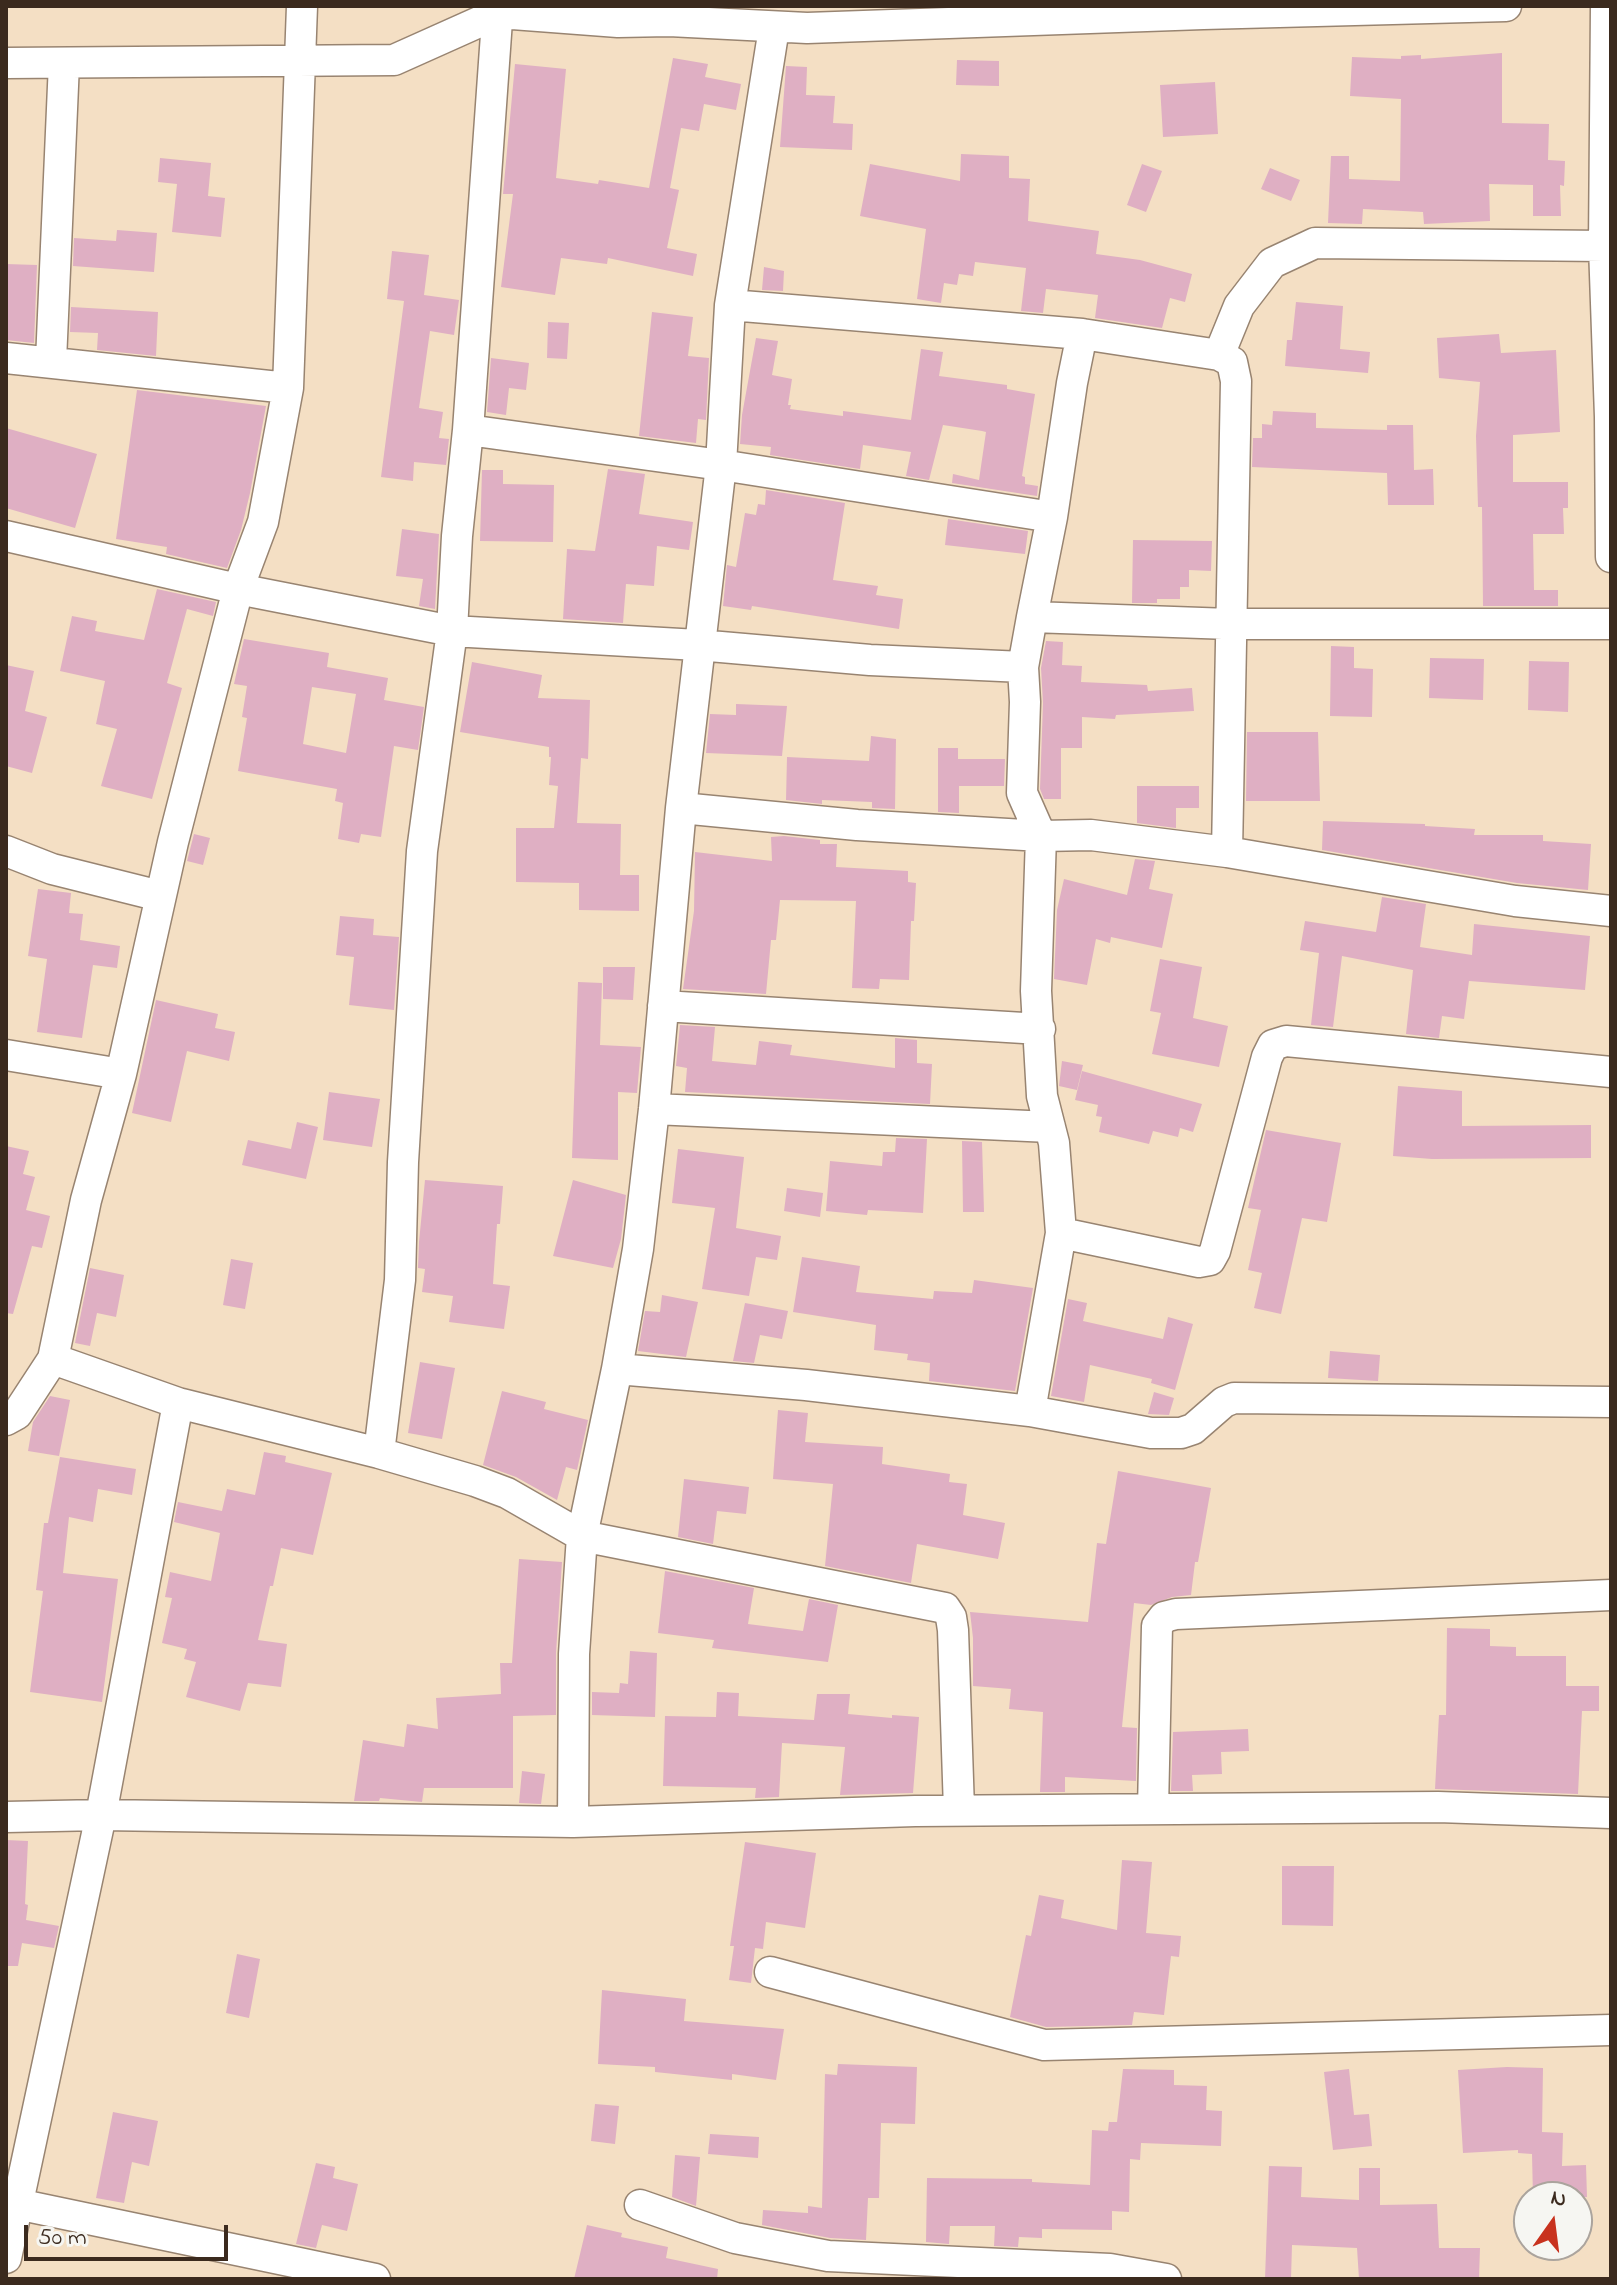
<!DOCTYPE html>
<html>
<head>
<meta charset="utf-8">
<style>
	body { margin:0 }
	#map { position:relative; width:1617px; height:2285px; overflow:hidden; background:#f4dfc4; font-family:"Indie Flower",sans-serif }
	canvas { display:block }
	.frame { position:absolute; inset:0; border:8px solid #3b2a1e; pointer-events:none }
	.north { position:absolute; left:1513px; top:2181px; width:80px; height:80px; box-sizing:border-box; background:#f6f6f2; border:2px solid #aba49d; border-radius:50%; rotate:14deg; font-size:22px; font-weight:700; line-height:32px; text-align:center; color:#3b2a1e }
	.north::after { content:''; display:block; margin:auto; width:28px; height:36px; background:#c8321e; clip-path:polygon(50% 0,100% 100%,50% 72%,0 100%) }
	.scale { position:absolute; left:24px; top:2225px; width:204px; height:36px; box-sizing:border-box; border:4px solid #3b2a1e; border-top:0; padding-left:10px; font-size:24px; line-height:28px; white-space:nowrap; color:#3b2a1e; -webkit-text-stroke:6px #f6f6f2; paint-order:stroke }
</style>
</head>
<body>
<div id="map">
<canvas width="1617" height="2285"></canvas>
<div class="frame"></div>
<div class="north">N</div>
<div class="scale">50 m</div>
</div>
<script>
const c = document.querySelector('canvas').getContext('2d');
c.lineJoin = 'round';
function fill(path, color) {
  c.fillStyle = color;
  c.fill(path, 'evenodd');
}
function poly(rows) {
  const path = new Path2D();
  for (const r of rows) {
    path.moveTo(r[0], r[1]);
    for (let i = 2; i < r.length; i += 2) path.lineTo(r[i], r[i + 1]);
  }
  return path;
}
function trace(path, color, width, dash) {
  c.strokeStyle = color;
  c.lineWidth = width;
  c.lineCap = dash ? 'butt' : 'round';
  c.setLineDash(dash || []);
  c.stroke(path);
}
fill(poly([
	[1502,53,1502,123,1549,124,1548,160,1565,161,1564,186,1560,185,1561,216,1533,216,1533,185,1489,184,1490,221,1424,224,1423,212,1363,209,1362,224,1328,223,1331,156,1349,156,1349,179,1400,181,1401,99,1350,96,1352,57,1401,59,1401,56,1421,55,1421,59],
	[673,58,708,64,705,77,741,84,736,110,704,104,699,131,681,128,670,188,679,190,667,248,697,254,693,276,608,258,607,264,561,258,555,295,501,287,513,194,503,194,515,64,566,69,556,178,598,184,599,180,649,188],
	[957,60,999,61,999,86,956,85],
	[786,66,807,67,806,95,835,96,833,123,853,124,852,150,780,147],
	[1215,82,1218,134,1163,137,1160,85],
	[961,154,1009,156,1009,178,1030,179,1028,221,1099,231,1096,254,1140,260,1192,274,1185,302,1170,298,1162,328,1095,318,1098,295,1046,289,1043,313,1021,311,1026,268,975,262,973,276,959,274,957,285,944,283,941,303,917,299,926,229,860,216,870,164,960,181],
	[160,158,211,163,208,196,225,198,221,237,172,232,177,184,158,182],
	[1142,164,1162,171,1146,212,1127,205],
	[1270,168,1300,180,1291,201,1261,189],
	[117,230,157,233,154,272,73,266,74,238,116,241],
	[392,251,429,255,424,295,459,300,454,335,430,331,419,408,443,412,439,438,449,439,446,465,414,462,413,481,381,477,404,301,387,299],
	[6,264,37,265,34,343,6,340],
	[764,267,784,271,783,291,762,290],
	[1296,302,1343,306,1340,349,1370,352,1368,373,1285,366,1287,340,1292,340],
	[71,307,158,312,156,356,97,350,98,333,70,332],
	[652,312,693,317,688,356,709,358,706,420,698,419,696,443,639,436],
	[548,322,569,323,567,359,547,358],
	[1499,334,1501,353,1556,350,1560,432,1513,435,1513,482,1568,482,1568,508,1563,508,1564,534,1533,534,1534,590,1558,590,1558,606,1483,606,1482,507,1478,507,1476,436,1480,382,1439,378,1437,338],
	[756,338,778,341,772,375,792,379,788,405,791,405,790,409,843,416,843,411,911,420,921,349,943,352,939,376,1007,385,1007,389,1035,394,1022,476,1025,477,1025,484,1038,486,1037,496,952,483,953,474,979,480,986,432,982,431,943,425,929,480,906,476,911,452,863,445,860,469,770,455,771,447,740,444,742,415],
	[491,358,529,363,526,390,509,388,506,415,487,412],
	[137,390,266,406,250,493,241,530,227,568,166,554,167,547,116,539],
	[1273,411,1316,413,1316,428,1387,430,1387,425,1413,425,1414,470,1433,469,1434,505,1388,505,1387,473,1252,467,1253,438,1262,438,1262,424,1272,425],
	[6,428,97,454,75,528,6,508],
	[608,469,645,474,639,514,693,522,689,550,657,546,654,586,626,584,623,623,563,619,567,549,595,551],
	[482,470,503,470,503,484,554,485,553,542,480,541],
	[766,490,845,503,833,580,878,586,876,595,903,599,899,629,752,606,751,610,723,606,727,565,736,567,745,513,756,515,758,504,765,505],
	[948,519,1028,531,1025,554,945,545],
	[402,529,439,534,435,609,419,606,423,579,396,576],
	[1133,540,1212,541,1211,571,1189,570,1189,587,1180,587,1180,599,1157,599,1157,603,1132,603],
	[157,589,216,602,213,616,187,609,167,683,182,688,152,799,101,786,117,729,96,724,105,681,60,671,72,616,97,621,95,631,144,640],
	[244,639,329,653,327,667,388,678,384,700,424,707,418,750,394,746,381,837,361,834,359,843,338,839,343,803,335,801,337,789,238,771,247,718,242,717,247,686,234,684],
	[312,687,356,694,346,753,303,744],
	[1046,641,1063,642,1062,665,1082,666,1081,682,1147,685,1148,691,1192,688,1194,711,1116,715,1115,719,1082,717,1082,748,1061,748,1061,799,1044,799,1040,789,1043,703,1041,668],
	[1331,646,1354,647,1354,668,1373,669,1372,717,1330,716],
	[1430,658,1484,659,1483,700,1429,698],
	[1529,661,1569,662,1568,712,1528,710],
	[472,662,542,675,538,698,590,700,588,759,581,758,577,823,621,824,620,875,639,875,639,911,579,910,579,883,516,882,516,828,554,828,558,786,549,785,551,757,549,757,549,747,460,732],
	[6,665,34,671,25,711,47,717,32,773,6,766],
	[736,704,787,706,782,756,706,753,710,714,736,715],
	[1247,732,1318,732,1320,801,1246,801],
	[871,736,896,739,895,809,872,808,872,802,822,800,822,804,786,800,787,757,869,761],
	[938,748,958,748,958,759,1005,759,1004,786,959,786,959,813,938,812],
	[1137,786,1199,786,1199,808,1176,808,1176,828,1137,823],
	[1323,821,1425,824,1425,826,1475,829,1474,835,1543,835,1543,841,1591,844,1588,890,1517,883,1322,850],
	[194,834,210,838,203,865,187,861],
	[784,836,820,840,820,844,837,844,836,867,908,871,908,882,916,883,914,921,911,921,909,980,880,979,879,989,852,988,856,901,780,900,776,940,771,940,766,994,683,989,694,911,695,852,772,861,771,837],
	[1135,859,1155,861,1149,889,1173,894,1162,948,1111,937,1110,943,1096,939,1087,985,1054,979,1057,910,1064,879,1127,895],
	[38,889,71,893,69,913,83,914,80,940,120,946,117,968,93,965,82,1038,37,1032,47,959,28,956],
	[1382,897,1426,904,1420,947,1472,955,1474,924,1590,936,1585,990,1469,981,1464,1019,1442,1016,1439,1038,1406,1034,1413,970,1342,956,1333,1027,1311,1025,1319,953,1300,950,1305,921,1376,932],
	[340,916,374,919,373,935,399,937,394,1010,349,1005,354,957,336,955],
	[1160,959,1202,967,1193,1018,1228,1026,1219,1067,1152,1054,1161,1013,1150,1011],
	[603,967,635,967,633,1000,603,999],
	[578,982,602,983,600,1045,641,1047,637,1093,618,1092,618,1160,572,1158],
	[156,1000,218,1014,215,1028,235,1032,229,1061,187,1051,171,1122,132,1113],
	[680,1025,715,1027,712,1061,756,1065,759,1041,792,1045,790,1055,895,1068,895,1038,917,1040,917,1063,932,1064,930,1104,685,1092,687,1068,676,1066],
	[1062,1061,1083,1065,1077,1090,1059,1086],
	[1082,1071,1202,1104,1193,1132,1180,1128,1178,1137,1153,1131,1149,1144,1099,1132,1102,1117,1096,1116,1098,1105,1075,1100],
	[1398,1086,1462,1091,1462,1126,1591,1125,1591,1158,1432,1159,1393,1156],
	[329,1092,380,1099,372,1147,323,1140],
	[297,1122,318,1127,306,1179,242,1165,248,1140,291,1149],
	[1266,1130,1341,1143,1327,1222,1302,1218,1281,1314,1254,1308,1262,1273,1248,1270,1261,1210,1248,1208],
	[896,1138,927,1139,923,1213,868,1210,867,1215,826,1211,830,1161,882,1166,883,1152,895,1152],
	[962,1141,982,1142,984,1212,963,1212],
	[6,1146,29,1151,23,1174,35,1177,26,1210,50,1216,42,1248,32,1246,13,1314,6,1313],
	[678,1149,744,1157,736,1228,781,1236,777,1260,756,1257,749,1296,702,1289,715,1208,672,1203],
	[425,1180,503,1186,500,1224,497,1224,493,1284,510,1286,504,1329,449,1322,453,1296,422,1292,425,1269,418,1268,419,1242],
	[573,1180,626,1195,621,1239,613,1268,553,1256],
	[787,1188,823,1193,820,1217,784,1211],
	[802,1257,860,1266,856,1292,933,1299,934,1291,972,1293,974,1280,1033,1288,1015,1391,929,1381,930,1363,907,1360,908,1354,874,1350,876,1325,793,1312],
	[231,1259,253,1263,245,1309,223,1305],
	[90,1268,124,1275,116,1317,97,1313,90,1346,75,1343],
	[662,1295,698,1302,686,1357,638,1351,645,1311,660,1312],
	[1068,1299,1087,1303,1083,1321,1163,1339,1168,1317,1193,1324,1175,1390,1151,1383,1152,1379,1090,1365,1084,1402,1051,1396],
	[745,1303,788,1311,782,1339,760,1335,754,1363,733,1361],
	[1330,1351,1380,1355,1378,1381,1328,1378],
	[420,1362,455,1368,442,1439,408,1433],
	[502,1391,546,1402,544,1409,588,1420,577,1470,566,1467,557,1500,516,1477,483,1465],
	[1154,1392,1174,1398,1169,1415,1148,1414],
	[50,1396,70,1400,59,1456,28,1451,33,1422],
	[778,1410,808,1413,805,1442,883,1447,882,1464,950,1474,949,1482,967,1484,963,1515,1005,1523,998,1559,917,1544,911,1583,825,1566,833,1484,773,1479],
	[264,1452,286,1456,285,1462,332,1473,313,1555,281,1548,273,1586,270,1586,258,1640,287,1644,281,1687,248,1683,240,1711,186,1697,196,1662,184,1659,187,1649,162,1643,172,1598,165,1597,170,1572,211,1581,220,1533,174,1522,178,1502,222,1511,227,1489,255,1495],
	[60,1457,136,1469,132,1495,98,1489,93,1522,69,1517,63,1573,118,1579,102,1702,30,1692,43,1591,36,1590,44,1523,48,1523],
	[1118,1471,1211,1488,1198,1562,1195,1562,1191,1595,1172,1597,1151,1605,1134,1603,1122,1727,1137,1728,1136,1781,1065,1777,1065,1792,1040,1792,1043,1712,1009,1709,1011,1689,973,1686,973,1638,970,1612,1088,1622,1097,1543,1106,1544],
	[684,1479,749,1487,746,1514,717,1511,713,1544,678,1537],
	[519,1559,562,1562,556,1653,556,1715,513,1716,513,1788,424,1788,422,1802,380,1798,379,1801,354,1801,363,1740,404,1747,407,1724,438,1729,436,1698,501,1694,500,1663,512,1663],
	[665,1571,754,1588,748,1624,803,1631,809,1599,838,1605,828,1662,712,1648,714,1640,658,1633],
	[1447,1628,1490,1629,1490,1646,1516,1647,1516,1656,1566,1656,1566,1686,1599,1686,1599,1711,1582,1711,1578,1794,1435,1789,1439,1715,1446,1715],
	[630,1651,657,1653,655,1717,592,1715,592,1692,619,1693,620,1683,628,1684],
	[717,1692,739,1693,738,1716,814,1720,817,1694,850,1694,848,1714,892,1718,892,1715,919,1717,913,1793,840,1795,845,1747,782,1743,779,1797,755,1798,756,1788,663,1786,665,1716,716,1717],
	[1248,1729,1249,1751,1221,1752,1222,1774,1192,1775,1193,1791,1171,1791,1173,1732],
	[522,1771,545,1774,541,1804,519,1803],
	[6,1840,28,1841,25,1904,28,1905,26,1920,59,1926,54,1948,22,1943,18,1966,6,1966],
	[745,1842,816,1853,805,1928,766,1922,763,1949,755,1948,751,1983,729,1980,734,1946,730,1946],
	[1122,1860,1152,1862,1146,1933,1181,1936,1179,1957,1171,1956,1164,2015,1134,2012,1132,2025,1046,2027,1010,2017,1026,1935,1031,1936,1039,1895,1064,1900,1061,1918,1117,1930],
	[1282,1866,1334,1866,1333,1926,1282,1925],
	[237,1954,260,1959,249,2018,226,2013],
	[602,1990,686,1999,684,2021,784,2029,776,2080,732,2074,732,2080,655,2072,655,2067,598,2064],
	[838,2064,917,2067,915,2124,881,2123,879,2198,868,2198,866,2240,830,2238,762,2225,763,2210,808,2213,808,2206,822,2208,825,2074,837,2075],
	[1507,2067,1543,2068,1542,2132,1563,2133,1562,2166,1586,2165,1587,2197,1533,2197,1532,2154,1518,2153,1518,2150,1463,2153,1458,2070],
	[1123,2069,1174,2070,1174,2085,1207,2086,1206,2110,1222,2111,1221,2146,1141,2143,1140,2160,1130,2159,1129,2212,1112,2211,1112,2230,1042,2229,1042,2238,1019,2237,1018,2247,994,2246,995,2226,950,2226,949,2244,926,2242,927,2178,1032,2179,1032,2182,1090,2185,1092,2130,1108,2131,1109,2122,1117,2122],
	[1349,2069,1354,2115,1369,2114,1372,2146,1333,2150,1324,2072],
	[595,2104,619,2106,615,2144,591,2141],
	[113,2112,158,2121,149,2166,132,2162,124,2203,96,2198],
	[710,2134,759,2137,758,2158,708,2154],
	[675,2155,700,2157,696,2206,672,2197],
	[316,2163,335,2167,333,2178,358,2184,347,2231,322,2225,316,2248,296,2244],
	[1269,2166,1302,2167,1301,2197,1359,2200,1359,2168,1380,2168,1380,2205,1437,2204,1439,2248,1480,2248,1479,2279,1359,2279,1357,2248,1292,2245,1291,2279,1265,2279],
	[587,2225,622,2233,621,2237,668,2247,666,2258,718,2269,717,2279,574,2279]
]), '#dfafc3');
const minor = poly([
	[1606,6,1604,246,1610,417,1611,557],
	[6,63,394,60,499,13,618,22,669,21,807,28,1203,14,1506,6],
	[730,305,1082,334,1072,383,1052,517,1032,617],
	[1082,334,1219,355,1232,362,1236,381,1227,852],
	[1219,355,1239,306,1272,263,1315,243,1604,246],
	[6,358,288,388],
	[51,361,64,63],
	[468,430,721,465,1052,517],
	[6,536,238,589,452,631,698,645,870,660,1023,667,1032,617,1230,624,1611,624],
	[1023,667,1025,702,1022,793,1041,836,1036,991,1042,1096,1054,1143,1061,1233,1030,1411],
	[681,808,857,825,1041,836,1091,835,1227,852,1515,901,1611,911],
	[6,851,52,869,160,896],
	[663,1006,1040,1029],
	[6,1055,121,1074],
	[654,1109,1050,1127],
	[1061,1233,1199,1262,1210,1260,1215,1251,1267,1057,1273,1045,1286,1041,1611,1072],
	[53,1359,178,1403,379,1453,475,1481,507,1493,582,1536,945,1608,951,1617,953,1630,959,1810],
	[617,1369,806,1385,1030,1411,1151,1433,1181,1433,1193,1429,1224,1402,1234,1398,1611,1402],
	[6,1420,17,1414,53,1359,86,1200,121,1074,173,842,238,589,263,522,288,388,302,6],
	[379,1453,400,1280,403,1162,422,851,452,631,457,536,468,430,498,6],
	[1153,1809,1157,1626,1164,1617,1176,1614,1611,1595],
	[6,1817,101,1815,573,1822,915,1811,1438,1807,1611,1813],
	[573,1822,574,1654,582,1536,617,1369,638,1249,654,1109,681,808,721,465,730,305,774,28],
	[770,1972,1044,2045,1611,2030],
	[17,2204,375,2279],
	[640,2205,735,2238,828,2256,1110,2269,1166,2279],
	[6,2258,101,1815,178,1403]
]);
trace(minor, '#988471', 33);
trace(minor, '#fff', 30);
</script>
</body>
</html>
